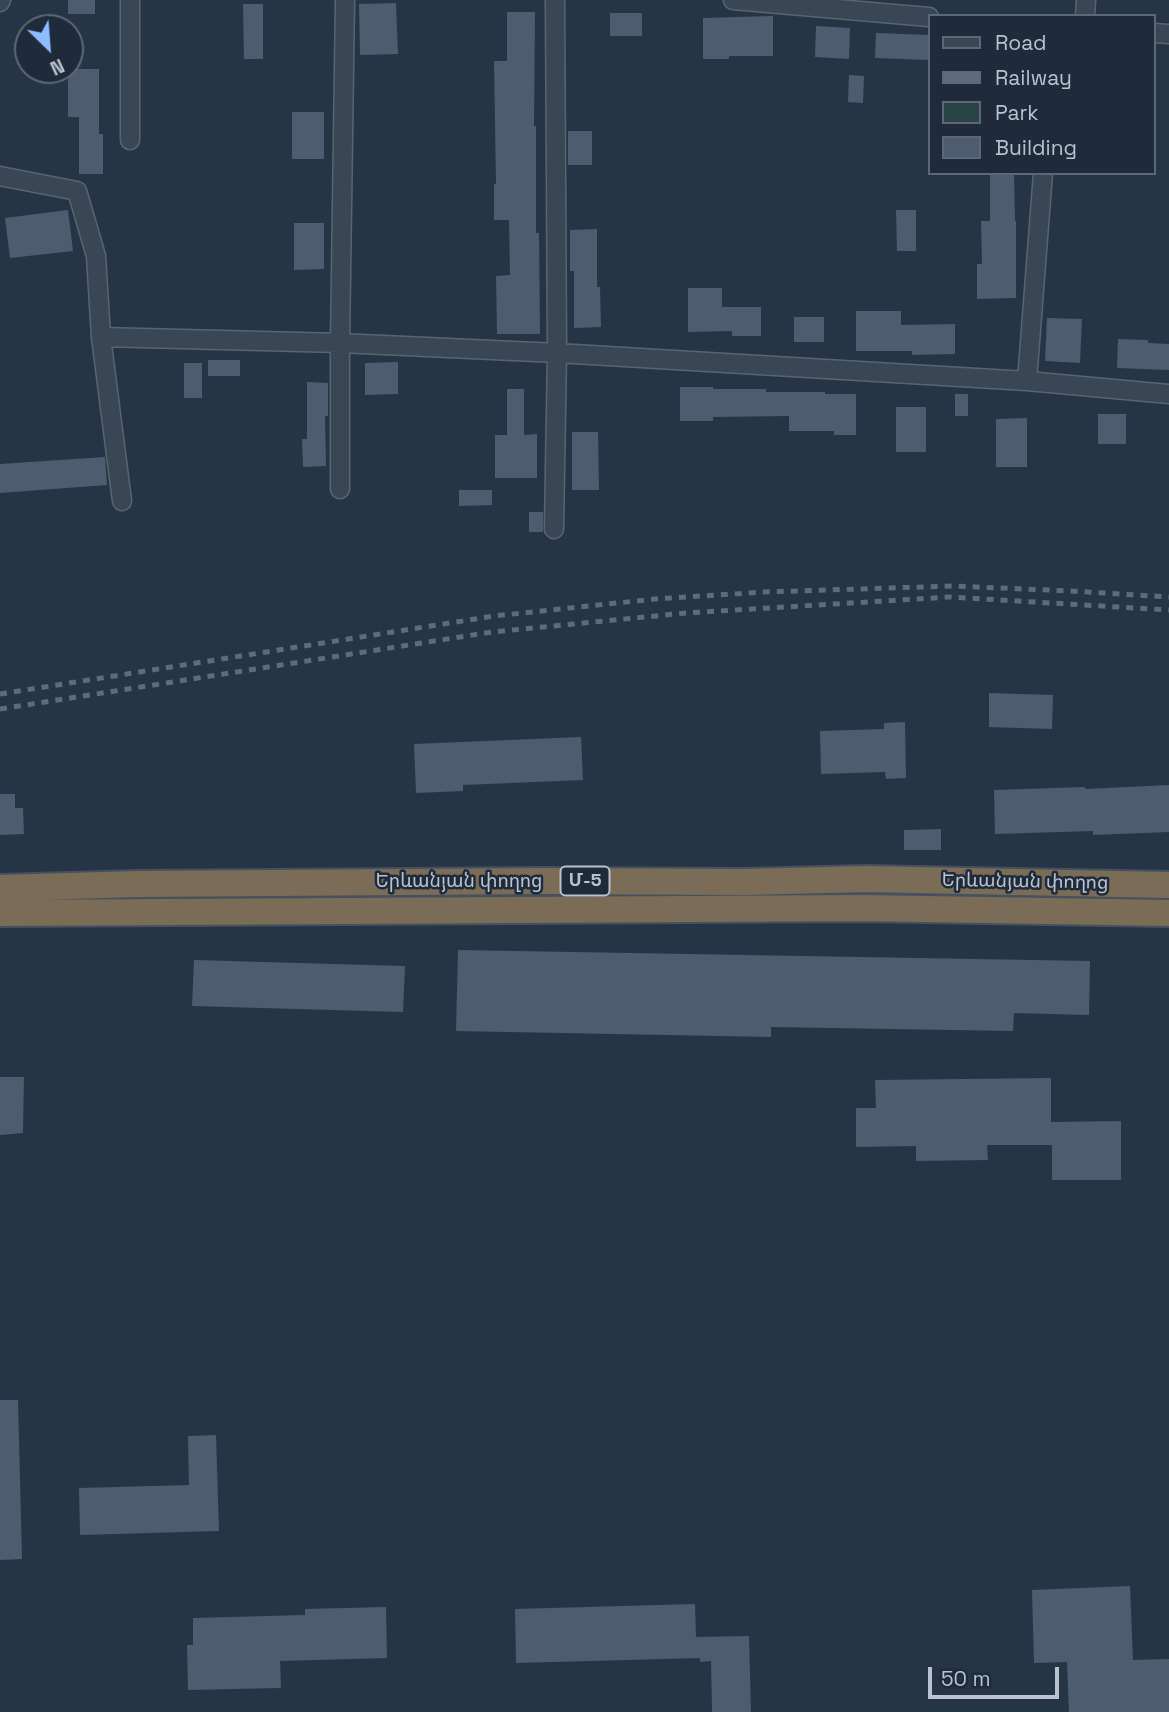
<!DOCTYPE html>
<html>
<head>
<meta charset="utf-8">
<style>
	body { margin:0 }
	#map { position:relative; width:1169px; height:1712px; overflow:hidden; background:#263546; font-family:"Space Grotesk",sans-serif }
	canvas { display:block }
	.legend { position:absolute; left:928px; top:14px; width:228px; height:161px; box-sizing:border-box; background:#1f2b3b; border:2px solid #5d6776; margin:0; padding:9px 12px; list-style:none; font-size:21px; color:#b9c2ce }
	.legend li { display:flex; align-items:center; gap:14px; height:35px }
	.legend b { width:35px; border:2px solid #5d6776 }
	.north { position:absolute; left:14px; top:14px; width:70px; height:70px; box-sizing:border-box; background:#1f2b3b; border:2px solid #5d6776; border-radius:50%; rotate:155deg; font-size:19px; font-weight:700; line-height:28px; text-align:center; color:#b9c2ce }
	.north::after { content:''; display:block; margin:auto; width:24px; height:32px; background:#8ebcfe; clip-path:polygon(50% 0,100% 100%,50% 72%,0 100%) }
	.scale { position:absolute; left:928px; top:1667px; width:131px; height:32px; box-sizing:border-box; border:4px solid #b9c2ce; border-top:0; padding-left:9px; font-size:21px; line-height:24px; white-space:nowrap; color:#b9c2ce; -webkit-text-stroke:5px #1f2b3b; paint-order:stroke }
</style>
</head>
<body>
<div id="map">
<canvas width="1169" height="1712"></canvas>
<ul class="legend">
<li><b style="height:9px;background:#3b4655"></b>Road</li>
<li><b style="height:9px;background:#5d6b7c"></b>Railway</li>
<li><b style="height:19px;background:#284447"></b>Park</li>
<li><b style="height:19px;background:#4d5c6f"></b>Building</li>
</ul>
<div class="north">N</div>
<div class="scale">50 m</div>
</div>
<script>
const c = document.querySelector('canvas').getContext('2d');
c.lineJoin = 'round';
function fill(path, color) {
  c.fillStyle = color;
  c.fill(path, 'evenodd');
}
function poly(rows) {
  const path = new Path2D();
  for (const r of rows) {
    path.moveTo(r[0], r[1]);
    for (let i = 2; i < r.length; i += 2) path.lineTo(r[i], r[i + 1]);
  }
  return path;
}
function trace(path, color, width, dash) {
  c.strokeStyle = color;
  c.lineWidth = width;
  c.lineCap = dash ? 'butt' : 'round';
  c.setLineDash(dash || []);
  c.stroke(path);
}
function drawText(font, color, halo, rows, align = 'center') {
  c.font = font + ' "Space Grotesk","Noto Sans Armenian",sans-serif';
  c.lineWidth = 5;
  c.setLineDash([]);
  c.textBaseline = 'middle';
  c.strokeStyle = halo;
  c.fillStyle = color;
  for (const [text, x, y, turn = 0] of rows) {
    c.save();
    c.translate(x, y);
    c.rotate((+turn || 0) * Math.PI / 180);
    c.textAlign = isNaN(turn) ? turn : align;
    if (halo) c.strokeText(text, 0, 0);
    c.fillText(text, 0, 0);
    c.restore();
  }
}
fill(poly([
	[509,889,510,901,0,905,0,894],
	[563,890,1169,894,1169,904,564,899]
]), '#284447');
fill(poly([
	[68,0,95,0,95,14,68,14],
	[396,3,398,54,360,55,359,4],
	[243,4,263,4,263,59,244,59],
	[507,12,535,12,534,126,536,126,536,233,539,233,540,334,497,334,496,276,510,275,509,220,494,220,494,184,496,184,494,61,507,61],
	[610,13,642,13,642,36,610,36],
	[773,16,773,56,729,56,729,59,703,59,703,18],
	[816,26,850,28,849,59,815,57],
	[876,33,929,35,929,60,875,58],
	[70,69,99,69,99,134,103,134,103,174,79,174,79,117,68,117,68,70],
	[849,75,864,76,863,103,848,102],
	[292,112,324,112,324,159,292,159],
	[568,131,592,131,592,165,568,165],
	[990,173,1014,173,1015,221,1016,221,1016,298,977,299,977,264,982,264,981,221,990,221],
	[68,210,73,251,10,258,5,218],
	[896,210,916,210,916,251,897,251],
	[294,223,324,223,324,269,294,270],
	[597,229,597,287,600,287,601,327,574,328,574,271,570,271,570,230],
	[688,288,722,288,722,307,761,307,761,336,732,336,732,331,688,332],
	[856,311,901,311,901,325,955,324,955,354,912,355,912,351,856,351],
	[794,317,824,317,824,342,794,342],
	[1047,318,1082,319,1080,363,1045,361],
	[1118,339,1148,340,1148,343,1169,344,1169,370,1117,368],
	[208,360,240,360,240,376,208,376],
	[398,362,398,394,365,395,365,363],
	[184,363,202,363,202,398,184,398],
	[307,382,328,383,328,416,325,416,326,466,303,467,302,439,307,439],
	[680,387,713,387,713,389,766,389,766,392,825,392,825,394,856,394,856,435,834,435,834,431,789,431,789,416,713,417,713,421,680,421],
	[507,389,524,389,524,435,537,434,537,478,495,478,495,435,507,435],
	[955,394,968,394,968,416,955,416],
	[896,407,926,407,926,452,896,452],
	[1098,414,1126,414,1126,444,1098,444],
	[1027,418,1027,467,996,467,996,419],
	[572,432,598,432,599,490,572,490],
	[105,457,107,485,0,493,0,464],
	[459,490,492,490,492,505,459,506],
	[529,512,543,512,543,532,529,532],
	[989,693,1053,695,1052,729,989,727],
	[905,722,906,778,886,779,885,772,821,774,820,731,884,729,884,723],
	[581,737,583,780,463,785,463,791,416,793,414,744],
	[1169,785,1169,832,1093,835,1093,831,995,834,994,790,1085,787,1085,789],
	[0,794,15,794,15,808,23,808,24,834,0,835],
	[941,829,941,850,904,850,904,830],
	[458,950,1090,961,1089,1015,1014,1013,1013,1031,771,1027,771,1037,456,1031],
	[194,960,405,966,403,1012,192,1006],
	[0,1077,24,1077,23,1133,0,1135],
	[1051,1078,1051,1122,1121,1121,1121,1180,1052,1180,1052,1145,987,1145,988,1160,916,1161,916,1146,856,1147,856,1108,876,1108,875,1080],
	[0,1400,18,1400,22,1559,0,1560],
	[216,1435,219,1531,80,1535,79,1488,189,1485,188,1436],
	[1130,1586,1133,1660,1169,1659,1169,1712,1069,1712,1067,1662,1034,1663,1032,1590],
	[695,1604,696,1637,749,1636,751,1712,712,1712,711,1661,700,1662,700,1658,516,1663,515,1609],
	[386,1607,387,1658,280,1661,281,1688,188,1690,187,1645,193,1645,193,1618,305,1615,305,1609]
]), '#4d5c6f');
const minor = poly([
	[733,0,929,17],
	[0,2,1,0],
	[1085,16,1086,0],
	[1153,33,1169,34],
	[130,140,130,0],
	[0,176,77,191,96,256,101,337,122,501],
	[101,337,340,343,557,353,1027,381,1169,394],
	[1027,381,1043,173],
	[340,489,340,343,345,0],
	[554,529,557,353,555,0]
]);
const highway = poly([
	[0,888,138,884,541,881,744,882,865,879,1169,885],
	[0,913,863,908,1169,913]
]);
trace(minor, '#596472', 21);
trace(highway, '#45515f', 30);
trace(minor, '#3b4655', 18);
trace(highway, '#7b6c57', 26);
trace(poly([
	[0,694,494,616,655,599,764,592,953,586,1071,591,1169,597],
	[0,709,492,632,686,613,950,597,1169,610]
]), '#5d6b7c', 5, [7, 7]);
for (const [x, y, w] of [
	[585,881,49]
]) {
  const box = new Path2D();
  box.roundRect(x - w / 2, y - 14.5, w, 29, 5);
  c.fillStyle = '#1f2b3b';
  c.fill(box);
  trace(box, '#b9c2ce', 2);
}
drawText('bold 18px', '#b9c2ce', null, [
	["Մ-5",585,881]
]);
drawText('19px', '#b9c2ce', '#1f2b3b', [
	["Երևանյան փողոց",459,882],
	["Երևանյան փողոց",1025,882,1]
]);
</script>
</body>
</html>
